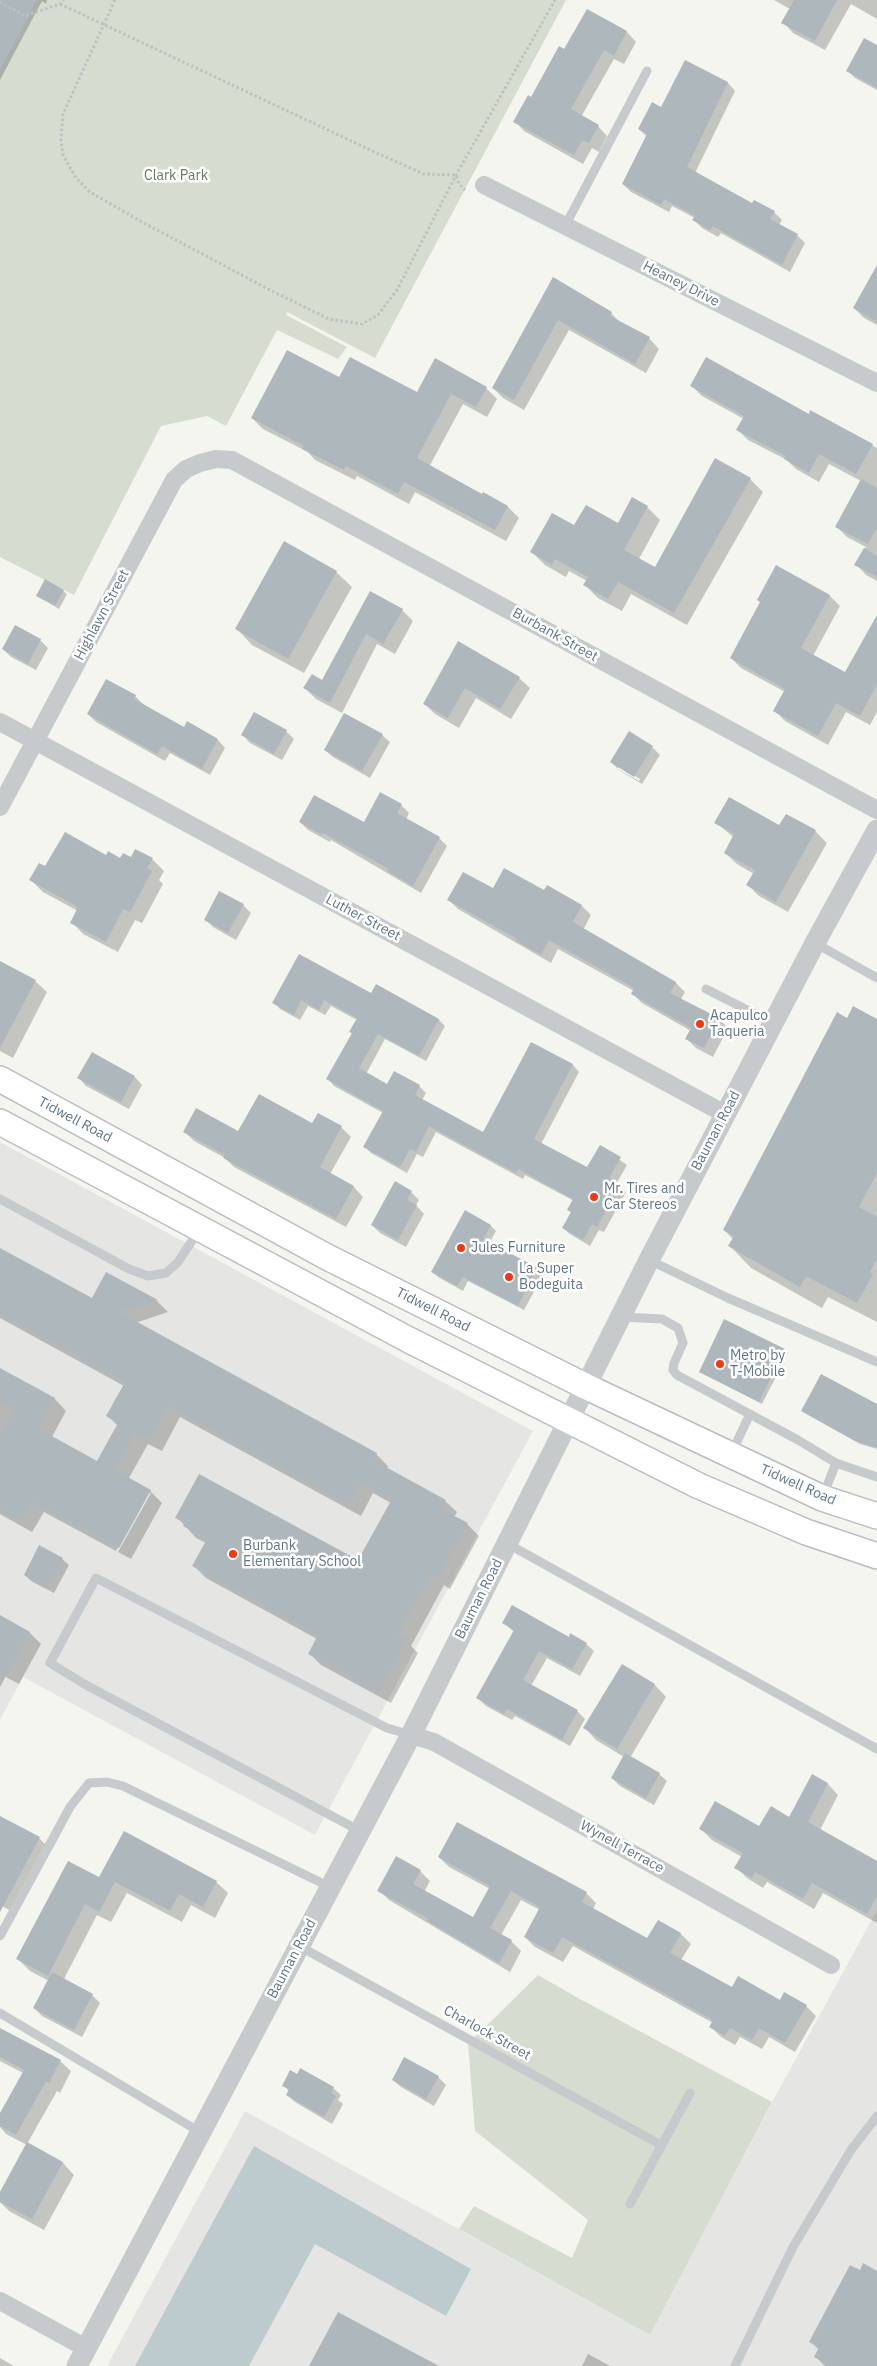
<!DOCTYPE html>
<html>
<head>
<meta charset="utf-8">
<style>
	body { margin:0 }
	canvas { display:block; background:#f5f5f0 }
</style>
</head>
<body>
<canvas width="877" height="2366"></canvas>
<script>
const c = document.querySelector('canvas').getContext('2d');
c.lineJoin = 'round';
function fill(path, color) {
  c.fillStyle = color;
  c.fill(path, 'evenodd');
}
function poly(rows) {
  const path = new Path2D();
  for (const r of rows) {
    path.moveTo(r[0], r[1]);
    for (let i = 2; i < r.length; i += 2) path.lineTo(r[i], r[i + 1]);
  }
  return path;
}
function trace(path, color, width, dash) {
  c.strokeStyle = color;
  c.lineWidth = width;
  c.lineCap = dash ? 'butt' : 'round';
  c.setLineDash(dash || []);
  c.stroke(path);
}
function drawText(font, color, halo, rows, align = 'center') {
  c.font = font + ' "IBM Plex Sans",sans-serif';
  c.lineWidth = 5;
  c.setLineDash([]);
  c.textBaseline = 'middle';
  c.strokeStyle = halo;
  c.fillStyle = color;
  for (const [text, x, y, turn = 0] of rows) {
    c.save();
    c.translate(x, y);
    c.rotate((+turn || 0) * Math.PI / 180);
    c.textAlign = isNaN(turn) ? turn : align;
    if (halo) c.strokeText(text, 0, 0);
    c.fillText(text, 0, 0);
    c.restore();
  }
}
fill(poly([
	[0,1142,533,1431,315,1835,23,1677,0,1720],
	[877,1910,877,2366,107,2366,245,2111,650,2335,776,2095]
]), '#e5e6e3');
fill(poly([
	[0,0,566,0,375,358,287,312,286,315,347,347,338,359,277,330,226,426,207,416,161,426,74,595,0,557],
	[538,1975,578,1998,772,2102,650,2335,459,2229,474,2206,572,2258,588,2220,475,2131,468,2044]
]), '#d6ddd0');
fill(poly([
	[254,2146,471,2269,446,2316,315,2244,249,2366,135,2366]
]), '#bdcbcf');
fill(poly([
	[0,0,47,0,46,4,42,1,0,80],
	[774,0,877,0,877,19,851,4,825,50,793,33,783,22,790,9],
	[587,11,627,32,636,42,624,64,614,59,581,117,598,126,607,136,599,152,592,148,583,164,524,131,515,121,565,51],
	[877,47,877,90,855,78,847,70],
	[686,62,728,83,735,91,695,173,753,205,774,212,782,220,779,225,797,235,805,243,790,272,721,233,718,237,702,228,694,220,695,218,672,206,669,212,631,192,623,184,647,137,639,129,661,109],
	[877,268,877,325,864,318,854,308],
	[553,279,611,313,620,322,649,338,659,349,646,373,569,330,524,410,503,398,493,388],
	[340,379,417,393,486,388,497,399,487,417,463,404,429,467,483,496,484,494,508,507,519,518,506,541,415,492,409,504,357,476,355,480,315,460,308,452,263,429,252,418],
	[692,386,809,415,811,412,877,448,877,581,866,575,856,564,866,547,847,537,837,527,861,481,829,464,819,482,796,469,787,460,748,440,738,430,744,419,702,396],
	[750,479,763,492,687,625,631,594,622,611,598,598,585,585,587,581,569,571,566,577,545,565,532,552,575,527,618,524,647,507,660,520,639,559,656,568],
	[777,567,830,596,840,606,813,656,846,674,877,617,877,712,870,725,846,712,828,745,785,721,775,711,785,692,741,668,731,658,761,602],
	[336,572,352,587,304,673,252,645,237,629],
	[63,591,67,594,59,609,37,595],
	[371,592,402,610,413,621,395,654,377,644,342,713,316,699,305,688,323,681],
	[40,640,48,648,36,670,11,657,3,649],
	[458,643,519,678,530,688,511,719,476,698,459,728,435,714,425,704],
	[135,696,143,704,184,729,187,723,218,740,225,748,210,775,170,753,165,761,96,722,88,714],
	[286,731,294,739,282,760,250,743,243,735],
	[382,735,390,742,370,778,333,757,325,750],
	[652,747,660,755,642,784,619,770,611,762],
	[618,766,640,779,639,781,618,769],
	[381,794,401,805,409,813,406,820,439,838,447,846,421,893,331,840,330,842,308,830,300,822,364,824],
	[716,822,815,831,827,843,788,912,759,896,748,885,754,874,737,864,725,853,734,838],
	[131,859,152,859,164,871,159,880,163,884,142,923,135,920,118,952,83,934,72,922,78,911,43,892,31,880,46,868],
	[547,887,582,906,591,915,583,930,676,983,685,992,681,999,719,1019,728,1028,713,1057,696,1048,687,1039,691,1031,642,1003,632,993,634,991,558,949,551,963,458,909,449,900,494,890,544,892],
	[243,905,251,913,236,940,213,927,206,920],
	[300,955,371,995,376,985,439,1020,445,1026,426,1061,385,1039,366,1074,387,1085,394,1073,419,1086,426,1093,422,1100,483,1134,531,1043,573,1065,579,1072,541,1144,587,1168,600,1146,627,1165,616,1184,626,1192,604,1232,599,1230,590,1246,570,1234,563,1228,572,1213,568,1210,574,1201,525,1175,523,1179,436,1132,423,1157,417,1154,407,1173,371,1153,365,1147,383,1113,334,1086,328,1079,353,1034,350,1032,357,1020,331,1006,325,1015,308,1006,300,1020,280,1009,274,1002],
	[0,962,35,981,47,992,13,1058,0,1051],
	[848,1019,877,1020,877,1322,828,1297,822,1308,751,1268,730,1246,733,1239,724,1230],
	[92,1053,135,1077,142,1085,129,1109,86,1086,79,1078],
	[312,1125,341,1127,351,1137,330,1174,354,1187,363,1197,346,1227,234,1167,225,1158,194,1141,185,1132,238,1133],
	[411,1192,419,1200,416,1205,424,1214,406,1247,380,1233,372,1225],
	[466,1212,491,1226,496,1231,489,1244,537,1269,543,1275,524,1310,468,1281,463,1291,438,1277,433,1272],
	[0,1249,92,1299,107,1274,157,1301,168,1312,135,1323,376,1454,388,1466,387,1469,445,1501,457,1512,454,1517,467,1524,479,1536,450,1589,444,1585,411,1646,418,1653,391,1703,321,1665,309,1653,317,1639,206,1578,194,1566,206,1543,196,1538,177,1517,359,1562,391,1503,373,1493,361,1516,180,1417,162,1451,148,1444,129,1478,150,1491,162,1503,131,1559,118,1552,151,1493,148,1493,116,1551,44,1512,32,1532,0,1514,0,1369,55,1399,66,1411,52,1437,98,1462,118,1426,108,1416,124,1386,0,1318],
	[784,1350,788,1353,762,1404,700,1372],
	[877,1406,877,1449,860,1444,802,1411],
	[40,1547,62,1559,69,1565,54,1593,31,1581,25,1575],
	[0,1617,30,1633,41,1644,19,1684,0,1674],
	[504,1623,569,1638,586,1644,594,1651,580,1676,547,1658,531,1686,577,1711,585,1719,570,1746,515,1716,512,1720,486,1706,478,1698,514,1632],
	[622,1666,655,1685,666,1697,630,1758,659,1774,667,1781,654,1805,620,1786,612,1778,624,1757,596,1740,585,1728],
	[813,1776,828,1784,838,1795,820,1830,877,1861,877,1923,823,1893,814,1909,767,1882,763,1888,747,1878,736,1867,742,1857,712,1840,701,1829,760,1827,790,1819],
	[0,1818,39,1838,50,1849,11,1911,0,1905],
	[439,1857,586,1893,596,1903,593,1909,648,1940,658,1921,681,1934,691,1944,681,1960,733,1989,780,2001,806,2006,816,2016,795,2052,769,2037,762,2049,740,2037,735,2045,721,2037,711,2027,713,2023,573,1946,563,1962,535,1947,525,1937,540,1910,521,1900,501,1935,511,1941,521,1951,510,1972,389,1900,379,1890,420,1871,430,1881,424,1892,473,1919,490,1889,449,1867],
	[100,1879,216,1882,228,1893,215,1918,191,1905,182,1922,127,1893,111,1922,97,1915,64,1979,92,1995,100,2003,82,2037,42,2016,34,2008,49,1981,30,1971,18,1959],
	[0,2029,60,2061,71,2071,60,2093,57,2091,27,2144,63,2163,74,2175,44,2230,9,2211,0,2202,0,2195,27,2145,6,2134,0,2127,0,2115,23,2073,0,2061],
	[298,2075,333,2088,341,2095,338,2100,343,2104,332,2124,295,2102,287,2095,289,2091,283,2085],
	[438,2077,446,2085,434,2106,401,2087,393,2080],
	[860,2272,877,2272,877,2366,825,2366,815,2356,819,2350,811,2342],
	[588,2354,610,2366,582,2366],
	[0,2358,14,2366,0,2366]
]), '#0003');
fill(poly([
	[0,0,37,0,0,70],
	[794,0,837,0,815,41,781,23],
	[587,9,627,31,614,56,604,50,571,109,599,125,589,143,582,140,574,155,513,122,528,95,531,97,559,46,564,49],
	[864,38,877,45,877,88,846,71],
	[685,60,728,82,687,167,752,203,754,200,775,211,770,219,798,234,782,265,713,226,710,230,692,220,695,216,664,199,661,205,622,184,647,134,638,129,652,102,661,107],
	[877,265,877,322,853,308],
	[553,277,612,312,610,316,650,337,635,364,558,320,514,400,492,388],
	[287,350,339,377,350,357,417,392,435,358,487,387,476,407,451,394,417,458,482,494,483,492,508,506,495,530,404,482,398,494,346,466,344,470,302,449,304,446,251,418],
	[706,357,809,414,810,410,873,444,856,474,819,454,809,473,784,459,786,456,736,430,744,416,690,386],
	[715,458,751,478,674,613,618,582,608,599,583,585,588,577,555,559,552,565,530,552,552,513,574,525,586,505,618,523,632,497,648,506,624,550,655,567],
	[861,479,877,488,877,528,868,544,835,527],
	[284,541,337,571,288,659,235,629],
	[864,548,877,556,877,577,854,565],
	[776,565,830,595,801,648,845,672,877,615,877,684,860,716,836,703,818,736,773,711,785,689,730,658,760,602,757,600],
	[45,579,64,590,55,606,36,596],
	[370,591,403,609,383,644,366,634,330,703,303,688,312,674,322,680],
	[15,625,41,639,28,664,2,649],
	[458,641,520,677,500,709,465,688,448,718,423,704],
	[106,679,136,695,134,699,184,727,187,721,218,739,202,769,162,746,157,754,87,714],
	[254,712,287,730,274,754,241,735],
	[344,713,383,734,362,771,324,750],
	[629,731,653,746,634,777,610,762],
	[380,792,402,804,397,813,440,837,413,886,387,871,389,869,323,833,322,835,299,822,314,795,364,822],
	[729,797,779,825,786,814,816,830,776,902,746,885,755,870,724,853,734,834,714,823],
	[65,832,106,855,108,851,120,858,123,853,131,857,135,849,153,858,147,868,152,871,130,912,123,909,106,942,70,923,78,907,29,880,39,863,45,866],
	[504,868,544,890,547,885,582,905,573,922,676,982,670,993,719,1018,704,1048,685,1039,691,1028,631,994,634,988,549,940,541,955,516,941,517,939,447,900,463,872,493,888],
	[219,891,244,904,228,933,204,920],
	[299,954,371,993,376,984,439,1019,419,1056,378,1034,359,1068,387,1084,394,1071,420,1085,415,1095,483,1132,531,1042,573,1064,534,1139,587,1167,600,1145,621,1157,609,1178,621,1185,597,1227,592,1224,583,1240,562,1228,571,1212,567,1210,573,1199,518,1169,516,1173,429,1126,416,1152,410,1149,400,1167,363,1147,383,1111,326,1079,352,1033,349,1032,357,1018,324,1000,319,1010,301,1000,294,1015,272,1003],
	[0,961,36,980,0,1048],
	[853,1006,877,1019,877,1173,859,1207,877,1217,877,1258,870,1272,873,1274,857,1303,806,1276,800,1287,728,1246,734,1236,723,1230,837,1012,847,1018],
	[92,1052,135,1076,121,1102,77,1078],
	[259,1094,312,1123,318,1113,342,1126,320,1167,354,1186,336,1219,223,1158,225,1155,183,1132,196,1108,238,1131],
	[395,1181,412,1191,407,1200,417,1205,398,1240,371,1225],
	[465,1210,491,1225,483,1239,538,1268,518,1306,463,1277,457,1286,431,1272],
	[0,1248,92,1298,106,1272,158,1300,119,1312,377,1453,373,1460,446,1500,441,1509,468,1523,438,1578,431,1574,398,1635,407,1640,379,1692,308,1654,318,1635,192,1566,207,1539,183,1526,185,1523,175,1518,199,1474,358,1560,392,1499,361,1482,349,1505,168,1406,150,1440,136,1433,115,1470,151,1490,119,1548,32,1501,20,1521,0,1510,0,1435,14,1409,0,1401,0,1368,55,1398,39,1429,97,1461,118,1423,106,1416,125,1382,0,1314],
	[724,1319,785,1349,759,1402,699,1372],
	[821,1374,877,1404,877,1448,855,1441,801,1411],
	[39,1545,63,1558,47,1588,24,1575],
	[512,1605,569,1637,570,1633,587,1643,572,1669,539,1651,523,1680,578,1710,562,1740,507,1709,504,1714,476,1698,514,1630,502,1623],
	[0,1615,30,1632,0,1687],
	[622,1664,655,1684,617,1749,583,1728],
	[625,1753,660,1773,646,1798,611,1778],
	[812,1774,828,1783,808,1822,877,1861,877,1896,867,1914,812,1883,803,1899,755,1872,752,1878,734,1868,743,1853,699,1829,715,1801,759,1826,771,1806,789,1817],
	[0,1816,40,1837,0,1912],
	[457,1822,587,1892,582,1902,647,1938,658,1920,681,1933,670,1953,732,1987,738,1976,780,2000,784,1992,807,2005,785,2043,759,2028,752,2040,730,2028,725,2036,709,2027,713,2020,562,1937,553,1953,524,1937,540,1907,511,1891,490,1928,512,1940,499,1963,427,1921,429,1919,377,1891,396,1856,421,1870,413,1884,473,1917,490,1886,438,1857],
	[124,1831,217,1881,203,1907,179,1894,170,1911,115,1882,99,1912,85,1904,48,1976,16,1959,68,1861,99,1877],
	[52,1972,93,1994,74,2030,33,2008],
	[0,2028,61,2060,49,2083,46,2081,16,2135,0,2126,0,2113,24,2070,0,2057],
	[404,2057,439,2076,426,2099,392,2080],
	[300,2068,334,2087,331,2093,336,2096,324,2117,286,2095,289,2089,282,2086,290,2070,297,2074],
	[27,2142,63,2162,32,2219,0,2202,0,2192],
	[863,2263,877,2271,877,2366,831,2366,814,2357,819,2347,809,2342,850,2265,860,2270],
	[338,2312,392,2341,439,2366,309,2366]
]), '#aeb7bb');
const secondary = poly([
	[0,1079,327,1257,587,1387,822,1498,877,1516],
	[0,1122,409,1340,699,1486,806,1532,877,1556]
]);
trace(secondary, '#b7bdc1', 28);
trace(poly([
	[115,0,63,114,61,140,63,155,76,178,90,192,142,222,270,290,329,319,362,324,378,315,397,290,456,175,555,0],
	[0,2,25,16,60,4,64,0],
	[60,4,381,155,424,174,456,175,459,184,465,190]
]), '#bec1c2', 3, [2.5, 2.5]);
trace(poly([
	[565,226,647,71],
	[815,943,877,978],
	[706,989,773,1023],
	[0,1199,129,1269,148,1276,166,1273,178,1262,199,1230],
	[649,1260,728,1298,877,1362],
	[621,1317,662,1319,678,1328,683,1343,674,1363,673,1370,677,1375,798,1440,836,1463,877,1477],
	[731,1454,750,1414],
	[823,1496,836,1463],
	[508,1544,877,1749],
	[360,1831,86,1685,50,1663,96,1578,387,1728,411,1735],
	[0,1936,70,1807,89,1783,107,1782,123,1786,330,1887],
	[299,1946,661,2145],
	[0,2013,200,2132],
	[630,2204,690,2093],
	[735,2366,793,2247,851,2150,877,2116]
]), '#c6cacc', 9);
trace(poly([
	[484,185,877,383],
	[0,722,725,1114],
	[0,807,174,480,186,469,200,463,216,459,232,460,877,810],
	[411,1735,434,1742,831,1965],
	[0,2301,86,2348]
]), '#c6cacc', 18);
trace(poly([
	[77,2366,411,1735,649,1260,815,943,877,830]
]), '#c6cacc', 21);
trace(secondary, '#fff', 25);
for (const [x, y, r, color] of [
	[700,1024,5,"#f43811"],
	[594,1197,5,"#f43811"],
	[461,1248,5,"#f43811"],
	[509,1277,5,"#f43811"],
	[720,1364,5,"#f43811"],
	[233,1554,5,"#f43811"]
]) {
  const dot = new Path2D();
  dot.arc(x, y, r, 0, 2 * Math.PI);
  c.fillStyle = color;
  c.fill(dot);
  trace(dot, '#fff', 2);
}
drawText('14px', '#677b60', '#fff', [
	["Clark Park",176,176]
]);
drawText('14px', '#607684', '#fff', [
	["Heaney Drive",681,284,27],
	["Highlawn Street",102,615,-62],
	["Burbank Street",555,635,29],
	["Luther Street",363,918,28],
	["Tidwell Road",75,1120,28],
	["Bauman Road",716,1131,-62],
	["Tidwell Road",433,1310,27],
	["Tidwell Road",798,1485,24],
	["Bauman Road",479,1599,-63],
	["Wynell Terrace",622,1847,29],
	["Bauman Road",292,1959,-62],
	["Charlock Street",487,2033,29]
]);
drawText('14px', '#607684', '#fff', [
	["Acapulco",710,1016],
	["Taqueria",710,1032],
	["Mr. Tires and",604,1189],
	["Car Stereos",604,1205],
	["Jules Furniture",471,1248],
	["La Super",519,1269],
	["Bodeguita",519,1285],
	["Metro by",730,1356],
	["T-Mobile",730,1372],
	["Burbank",243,1546],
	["Elementary School",243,1562]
], 'left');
</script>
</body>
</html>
